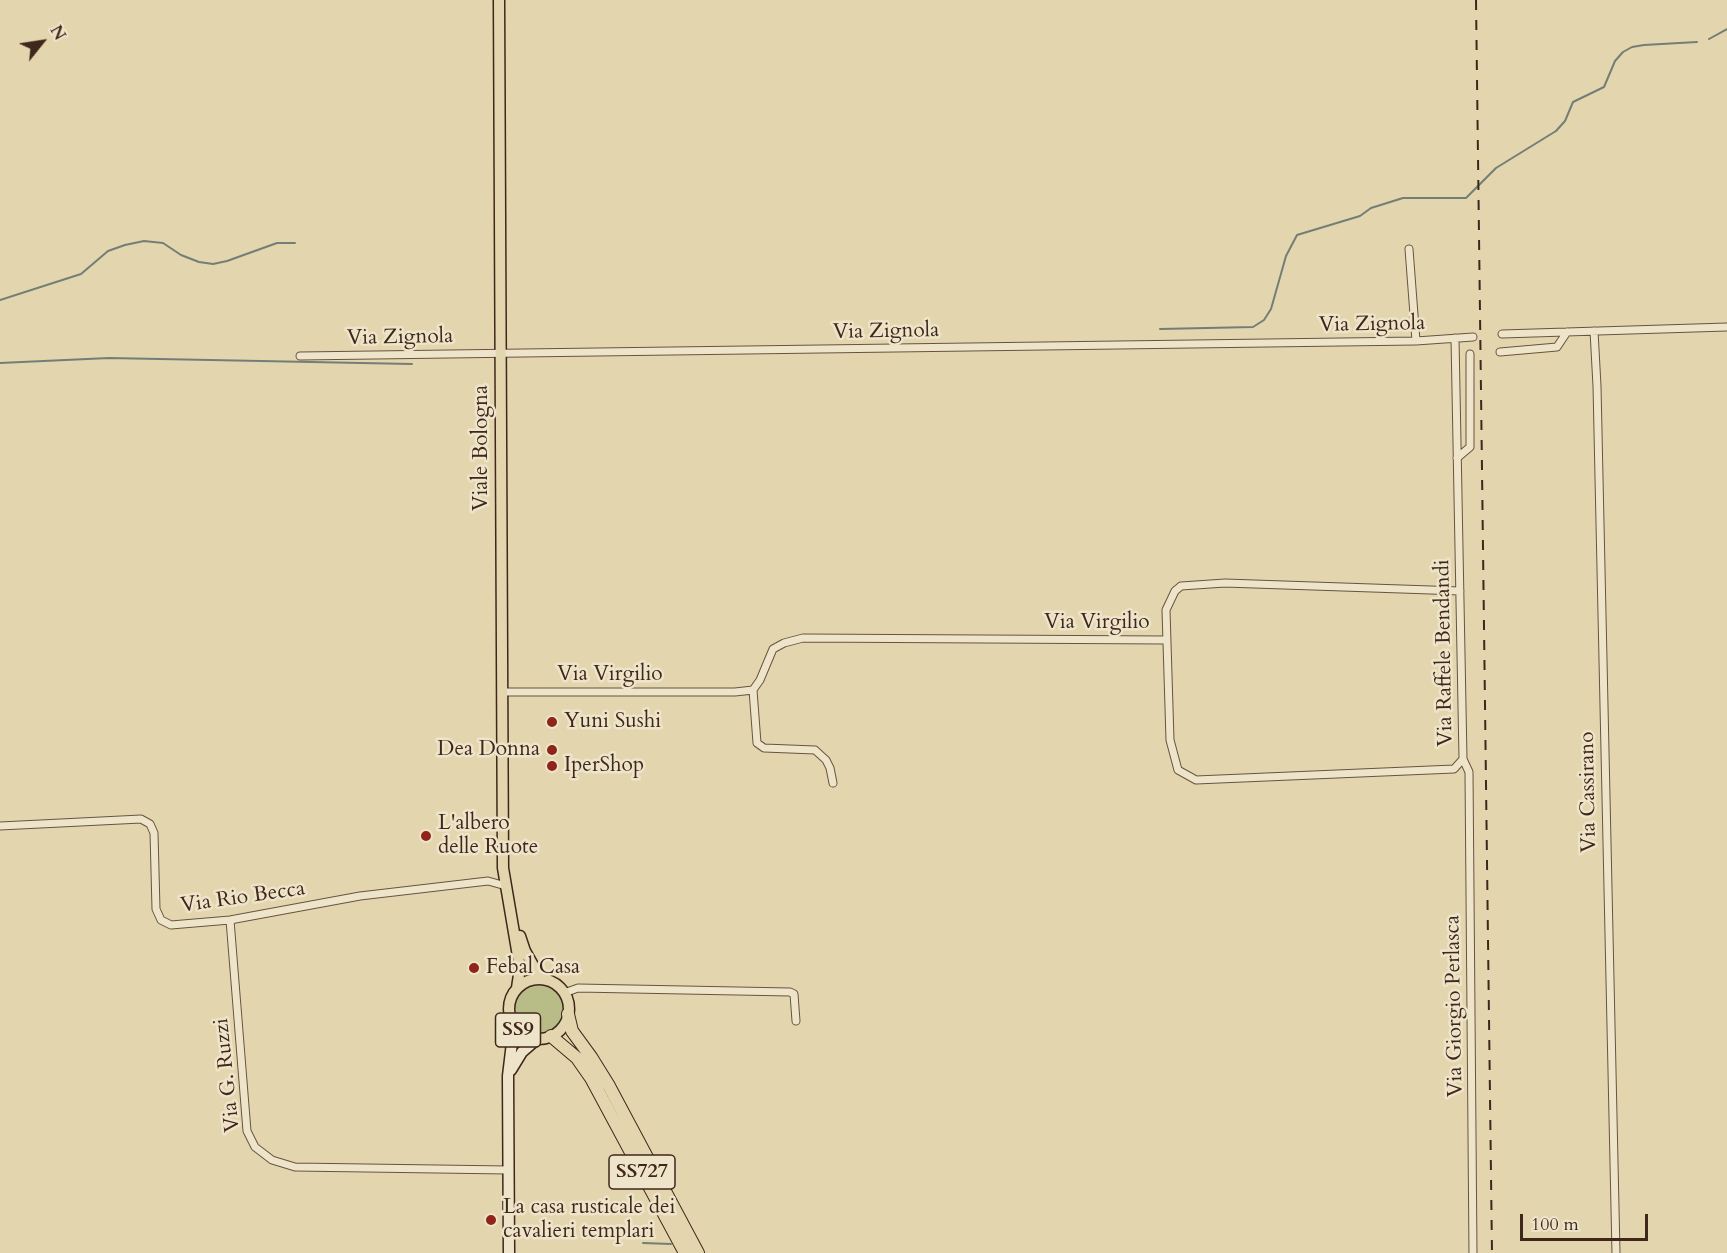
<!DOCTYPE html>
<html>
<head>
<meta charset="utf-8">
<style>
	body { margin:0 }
	#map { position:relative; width:1727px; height:1253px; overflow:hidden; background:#e3d6ae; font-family:Cardo,serif }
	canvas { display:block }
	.north { position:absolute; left:12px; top:12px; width:60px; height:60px; -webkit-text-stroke:4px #ede4ca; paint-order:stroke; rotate:60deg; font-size:16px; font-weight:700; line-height:24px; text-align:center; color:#40271b }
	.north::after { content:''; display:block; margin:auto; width:21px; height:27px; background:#40271b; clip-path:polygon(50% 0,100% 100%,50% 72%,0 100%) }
	.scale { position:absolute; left:1520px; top:1214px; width:128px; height:27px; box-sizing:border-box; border:3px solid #40271b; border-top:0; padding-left:8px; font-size:18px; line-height:21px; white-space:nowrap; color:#40271b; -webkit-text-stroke:4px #ede4ca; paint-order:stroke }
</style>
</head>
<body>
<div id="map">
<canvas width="1727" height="1253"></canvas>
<div class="north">N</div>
<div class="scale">100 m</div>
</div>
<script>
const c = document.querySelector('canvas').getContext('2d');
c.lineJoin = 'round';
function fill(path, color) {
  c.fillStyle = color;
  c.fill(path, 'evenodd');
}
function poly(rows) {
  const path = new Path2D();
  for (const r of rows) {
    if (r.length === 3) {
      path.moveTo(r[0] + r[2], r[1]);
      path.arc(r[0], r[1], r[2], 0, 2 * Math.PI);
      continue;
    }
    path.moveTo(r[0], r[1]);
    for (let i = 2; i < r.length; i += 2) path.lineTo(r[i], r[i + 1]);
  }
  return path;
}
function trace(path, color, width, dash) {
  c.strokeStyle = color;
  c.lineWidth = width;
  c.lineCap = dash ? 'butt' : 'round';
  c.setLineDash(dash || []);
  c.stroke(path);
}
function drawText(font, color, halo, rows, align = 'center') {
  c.font = font + ' Cardo,serif';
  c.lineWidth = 5;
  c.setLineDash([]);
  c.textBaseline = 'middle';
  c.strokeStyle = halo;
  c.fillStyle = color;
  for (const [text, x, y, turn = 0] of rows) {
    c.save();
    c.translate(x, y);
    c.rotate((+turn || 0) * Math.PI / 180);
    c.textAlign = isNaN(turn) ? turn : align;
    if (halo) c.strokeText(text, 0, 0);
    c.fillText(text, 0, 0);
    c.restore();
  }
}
fill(poly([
	[539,1009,24]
]), '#b8bd88');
trace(poly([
	[1709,39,1727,29],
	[0,300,81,274,108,251,125,245,144,241,163,243,181,255,199,262,213,264,227,261,277,243,295,243],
	[1160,329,1253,327,1264,320,1271,309,1286,256,1297,235,1360,216,1371,208,1403,198,1466,198,1496,168,1556,131,1565,121,1573,102,1604,87,1615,61,1623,52,1632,47,1644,45,1697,42],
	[0,363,109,358,412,364],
	[643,1243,671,1244]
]), '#757d77', 2);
const minor = poly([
	[1409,249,1416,341],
	[1594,331,1597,386,1616,1253],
	[1502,334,1727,327],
	[1455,338,1463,759,1454,769,1196,780,1178,770,1170,740,1166,610,1175,591,1181,586,1225,583,1460,591],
	[1500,352,1557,347,1567,332],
	[300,356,1416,341,1473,337],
	[1457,458,1470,447,1470,354],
	[753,690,757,743,764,748,815,750,826,760,830,768,833,783],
	[502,692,735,692,753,690,760,680,773,649,784,643,803,638,1167,640],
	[1463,759,1469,772,1473,1253],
	[0,826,141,819,150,824,154,833,156,909,161,920,171,925,230,920,360,896,488,881,506,886],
	[230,920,247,1131,255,1147,272,1160,295,1167,508,1170],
	[564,993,578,988,790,992,794,994,796,1021]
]);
const secondary = poly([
	[511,1070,522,1052,537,1039],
	[509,1253,508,1076,514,1026]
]);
const primary = poly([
	[499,0,503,868,520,968,517,988],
	[520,936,525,951,534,967,548,980],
	[539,1009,30]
]);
const trunk = poly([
	[568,1014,572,1031,591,1057,609,1086,698,1253],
	[551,1036,577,1058,591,1078,685,1253]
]);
trace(minor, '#695340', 9);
trace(secondary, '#40271b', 13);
trace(primary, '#40271b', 13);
trace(trunk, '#40271b', 14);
trace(minor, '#ede4ca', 7);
trace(secondary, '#ede4ca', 10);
trace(primary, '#e3d6ae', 10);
trace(trunk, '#e3d6ae', 12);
trace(poly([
	[1476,0,1492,1253]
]), '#40271b', 2, [10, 10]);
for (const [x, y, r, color] of [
	[552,722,6,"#8f2418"],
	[552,750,6,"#8f2418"],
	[552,766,6,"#8f2418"],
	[426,836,6,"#8f2418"],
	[474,968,6,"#8f2418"],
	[491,1220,6,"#8f2418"]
]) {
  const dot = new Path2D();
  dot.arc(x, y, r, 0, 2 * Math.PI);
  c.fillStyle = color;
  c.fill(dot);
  trace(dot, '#ede4ca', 2);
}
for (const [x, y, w] of [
	[518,1030,45],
	[642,1172,66]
]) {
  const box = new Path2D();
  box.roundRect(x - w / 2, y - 17, w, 34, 4.5);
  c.fillStyle = '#ede4ca';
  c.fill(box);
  trace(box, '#40271b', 1.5);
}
drawText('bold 20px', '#40271b', null, [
	["SS9",518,1030],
	["SS727",642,1172]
]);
drawText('21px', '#40271b', '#ede4ca', [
	["Via Zignola",1372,325,-1],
	["Via Zignola",886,332,-1],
	["Via Zignola",400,338,-1],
	["Viale Bologna",482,448,-90],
	["Via Virgilio",1097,623],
	["Via Raffele Bendandi",1445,653,-91],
	["Via Virgilio",610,675],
	["Via Cassirano",1589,792,-91],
	["Via Rio Becca",243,898,-8],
	["Via Giorgio Perlasca",1455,1006,-91],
	["Via G. Ruzzi",228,1075,-96]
]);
drawText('21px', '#40271b', '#ede4ca', [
	["Yuni Sushi",564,722],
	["Dea Donna",540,750,"right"],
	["IperShop",564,766],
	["L'albero",438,824],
	["delle Ruote",438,848],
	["Febal Casa",486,968],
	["La casa rusticale dei",503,1208],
	["cavalieri templari",503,1232]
], 'left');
</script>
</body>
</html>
